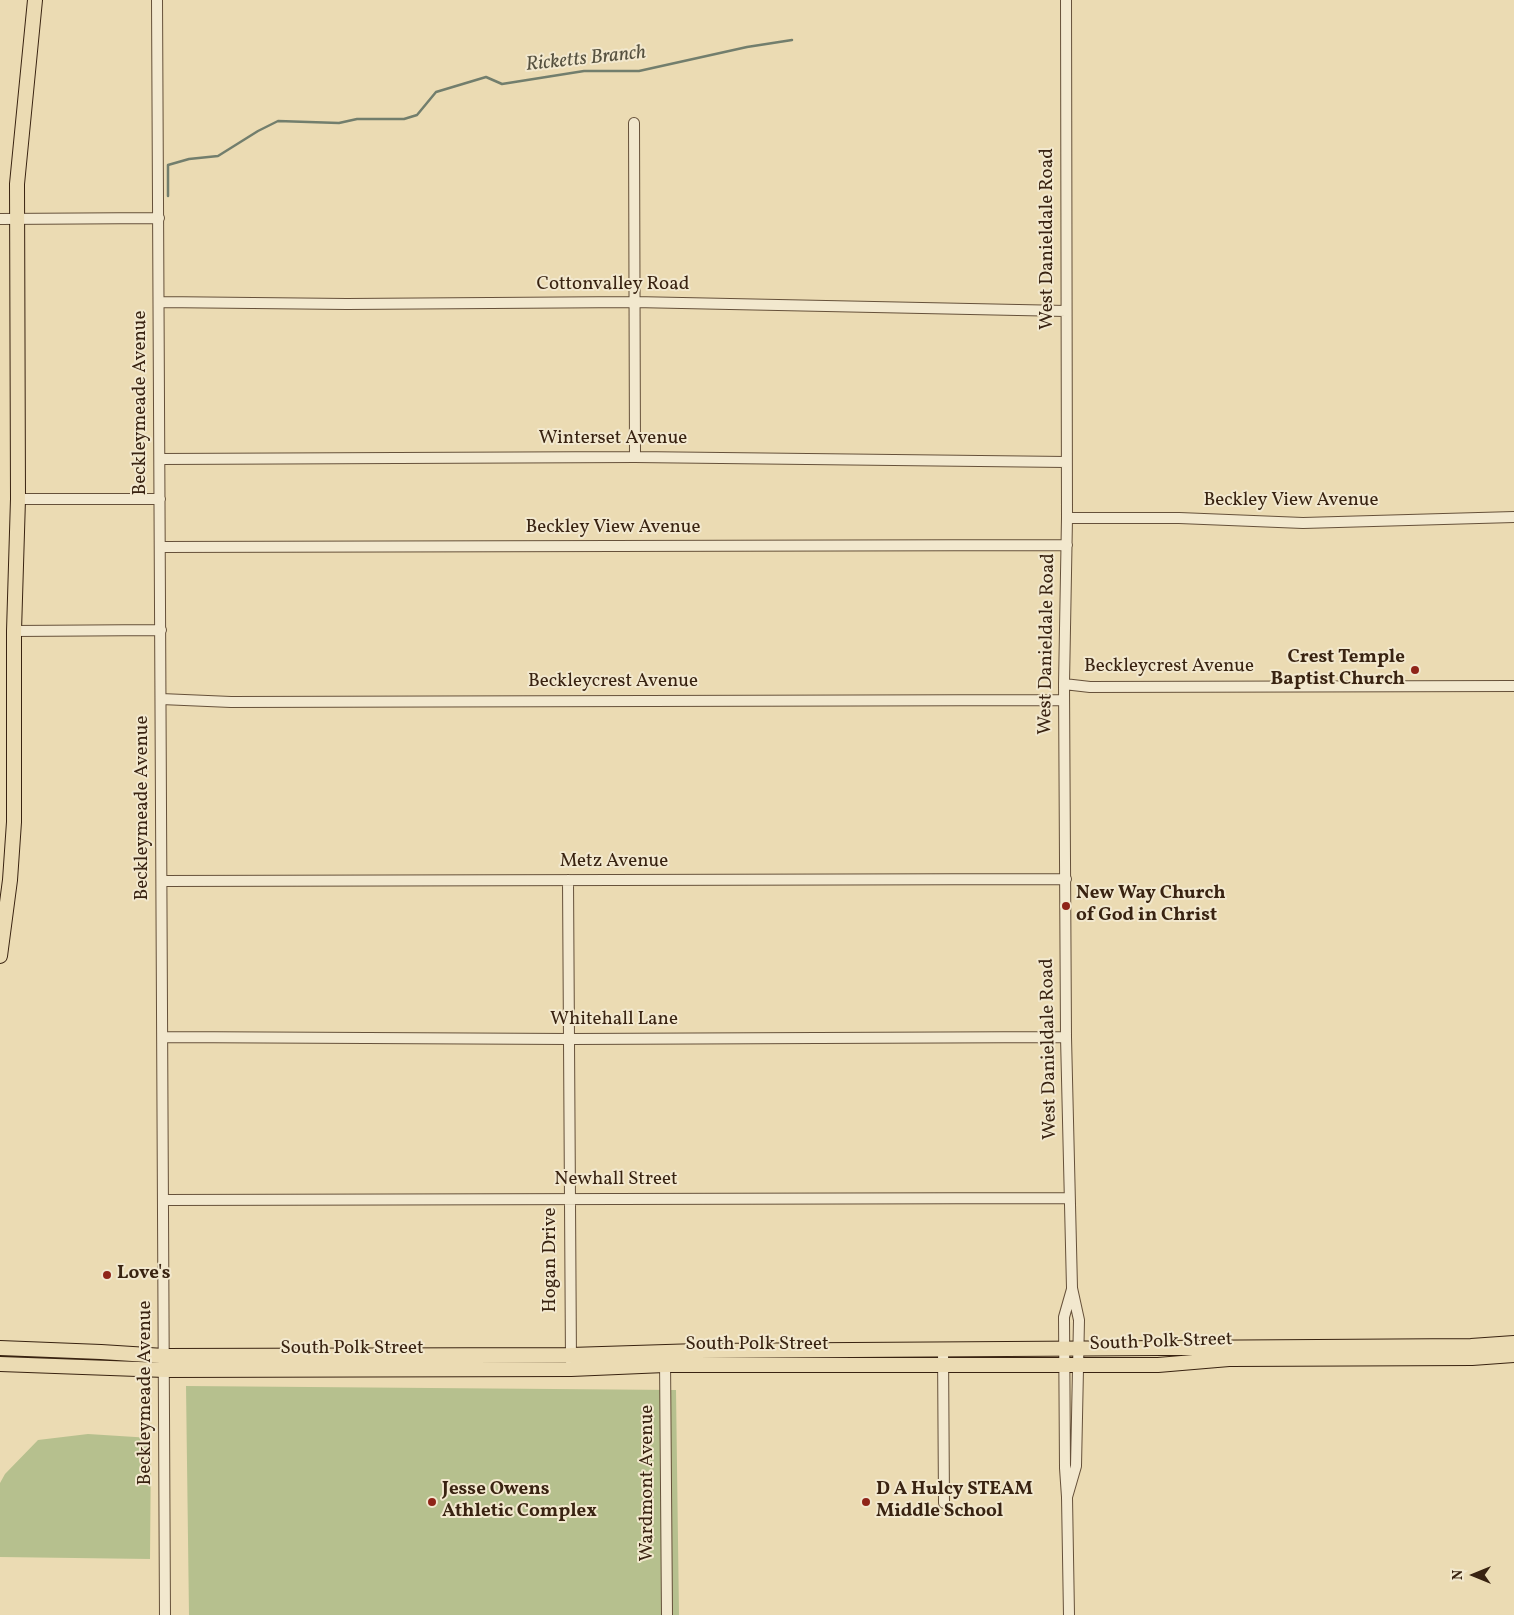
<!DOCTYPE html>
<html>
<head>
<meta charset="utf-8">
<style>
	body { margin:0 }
	#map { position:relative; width:1514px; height:1615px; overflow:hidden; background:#ebdbb3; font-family:Vollkorn,serif }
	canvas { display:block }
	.north { position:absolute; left:1449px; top:1550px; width:50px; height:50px; -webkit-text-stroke:4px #f2e8ce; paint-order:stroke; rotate:270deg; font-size:14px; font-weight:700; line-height:20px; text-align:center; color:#392311 }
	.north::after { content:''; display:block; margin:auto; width:18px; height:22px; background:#392311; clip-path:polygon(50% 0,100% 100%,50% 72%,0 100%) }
</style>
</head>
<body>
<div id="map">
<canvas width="1514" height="1615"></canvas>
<div class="north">N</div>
</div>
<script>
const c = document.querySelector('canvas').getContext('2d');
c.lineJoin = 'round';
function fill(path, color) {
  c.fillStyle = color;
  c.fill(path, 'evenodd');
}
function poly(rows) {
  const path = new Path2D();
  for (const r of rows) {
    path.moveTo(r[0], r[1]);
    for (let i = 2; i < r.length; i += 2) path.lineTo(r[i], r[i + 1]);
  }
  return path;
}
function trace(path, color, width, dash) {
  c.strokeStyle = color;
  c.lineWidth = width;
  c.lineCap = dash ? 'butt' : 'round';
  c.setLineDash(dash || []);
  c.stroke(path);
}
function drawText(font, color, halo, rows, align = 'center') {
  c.font = font + ' Vollkorn,serif';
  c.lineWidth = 4;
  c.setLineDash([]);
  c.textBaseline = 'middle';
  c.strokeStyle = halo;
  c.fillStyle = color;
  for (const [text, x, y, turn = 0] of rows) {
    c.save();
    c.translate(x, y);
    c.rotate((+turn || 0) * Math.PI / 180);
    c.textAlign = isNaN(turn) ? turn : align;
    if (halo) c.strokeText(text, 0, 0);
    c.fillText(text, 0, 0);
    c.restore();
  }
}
fill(poly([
	[186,1386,676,1390,679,1615,189,1615],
	[88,1434,151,1438,150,1559,0,1557,0,1483,5,1474,38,1440]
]), '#b6c08e');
trace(poly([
	[168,196,168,165,189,159,218,156,258,131,278,121,339,123,357,119,404,119,417,115,436,92,486,77,502,84,584,71,639,71,747,47,792,40]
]), '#727e6d', 2.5);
const minor = poly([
	[157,0,165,1615],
	[1066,0,1067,518,1064,684,1066,1037,1072,1288,1079,1320,1076,1466,1067,1497],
	[634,123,635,457],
	[0,219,159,218],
	[159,302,347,304,634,302,1066,311],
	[160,459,635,457,1066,462],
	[18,499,160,499],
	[1067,518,1179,518,1303,523,1514,517],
	[161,547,1067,545],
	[14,631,161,630],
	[1064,684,1090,687,1514,686],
	[161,699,231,702,1064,700],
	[568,880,571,1362],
	[162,881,1066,879],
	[163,1037,570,1039,1066,1037],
	[164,1200,1069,1198],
	[943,1350,944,1503],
	[665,1359,667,1615],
	[1069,1615,1067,1497,1065,1468,1064,1317,1072,1289]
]);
const major = poly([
	[0,956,10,880,14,822,14,631,18,499,17,184,35,0],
	[0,1348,101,1352,164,1356,570,1355,698,1351,1471,1346,1514,1343],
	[0,1364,165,1370,571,1369,665,1365,1158,1365,1229,1359,1472,1358,1514,1355]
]);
trace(minor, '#66513a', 12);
trace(major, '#392311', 16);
trace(minor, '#f2e8ce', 10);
trace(major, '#ebdbb3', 14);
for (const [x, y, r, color] of [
	[1415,670,5,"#8f2418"],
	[1066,906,5,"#8f2418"],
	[107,1275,5,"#8f2418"],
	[432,1502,5,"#8f2418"],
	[866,1502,5,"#8f2418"]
]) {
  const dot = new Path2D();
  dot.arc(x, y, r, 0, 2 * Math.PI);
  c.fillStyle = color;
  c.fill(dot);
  trace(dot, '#f2e8ce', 2);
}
drawText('19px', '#392311', '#f2e8ce', [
	["West Danieldale Road",1049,239,-90],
	["Cottonvalley Road",613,286],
	["Beckleymeade Avenue",142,403,-90],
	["Winterset Avenue",613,440],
	["Beckley View Avenue",1291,502],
	["Beckley View Avenue",613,529],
	["West Danieldale Road",1048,644,-89],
	["Beckleycrest Avenue",1169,668],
	["Beckleycrest Avenue",613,683],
	["Beckleymeade Avenue",144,808,-90],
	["Metz Avenue",614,863],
	["Whitehall Lane",614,1021],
	["West Danieldale Road",1050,1049,-91],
	["Newhall Street",616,1181],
	["Hogan Drive",552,1260,-90],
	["South Polk Street",1161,1343,-2],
	["South Polk Street",757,1346],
	["South Polk Street",352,1350],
	["Beckleymeade Avenue",147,1393,-90],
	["Wardmont Avenue",649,1483,-90]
]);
drawText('bold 19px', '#392311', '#f2e8ce', [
	["Crest Temple",1405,659,"right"],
	["Baptist Church",1405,681,"right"],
	["New Way Church",1076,895],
	["of God in Christ",1076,917],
	["Love's",117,1275],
	["Jesse Owens",442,1491],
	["Athletic Complex",442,1513],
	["D A Hulcy STEAM",876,1491],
	["Middle School",876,1513]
], 'left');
drawText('italic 20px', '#56513f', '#f2e8ce', [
	["Ricketts Branch",586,60,-6]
]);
</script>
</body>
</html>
